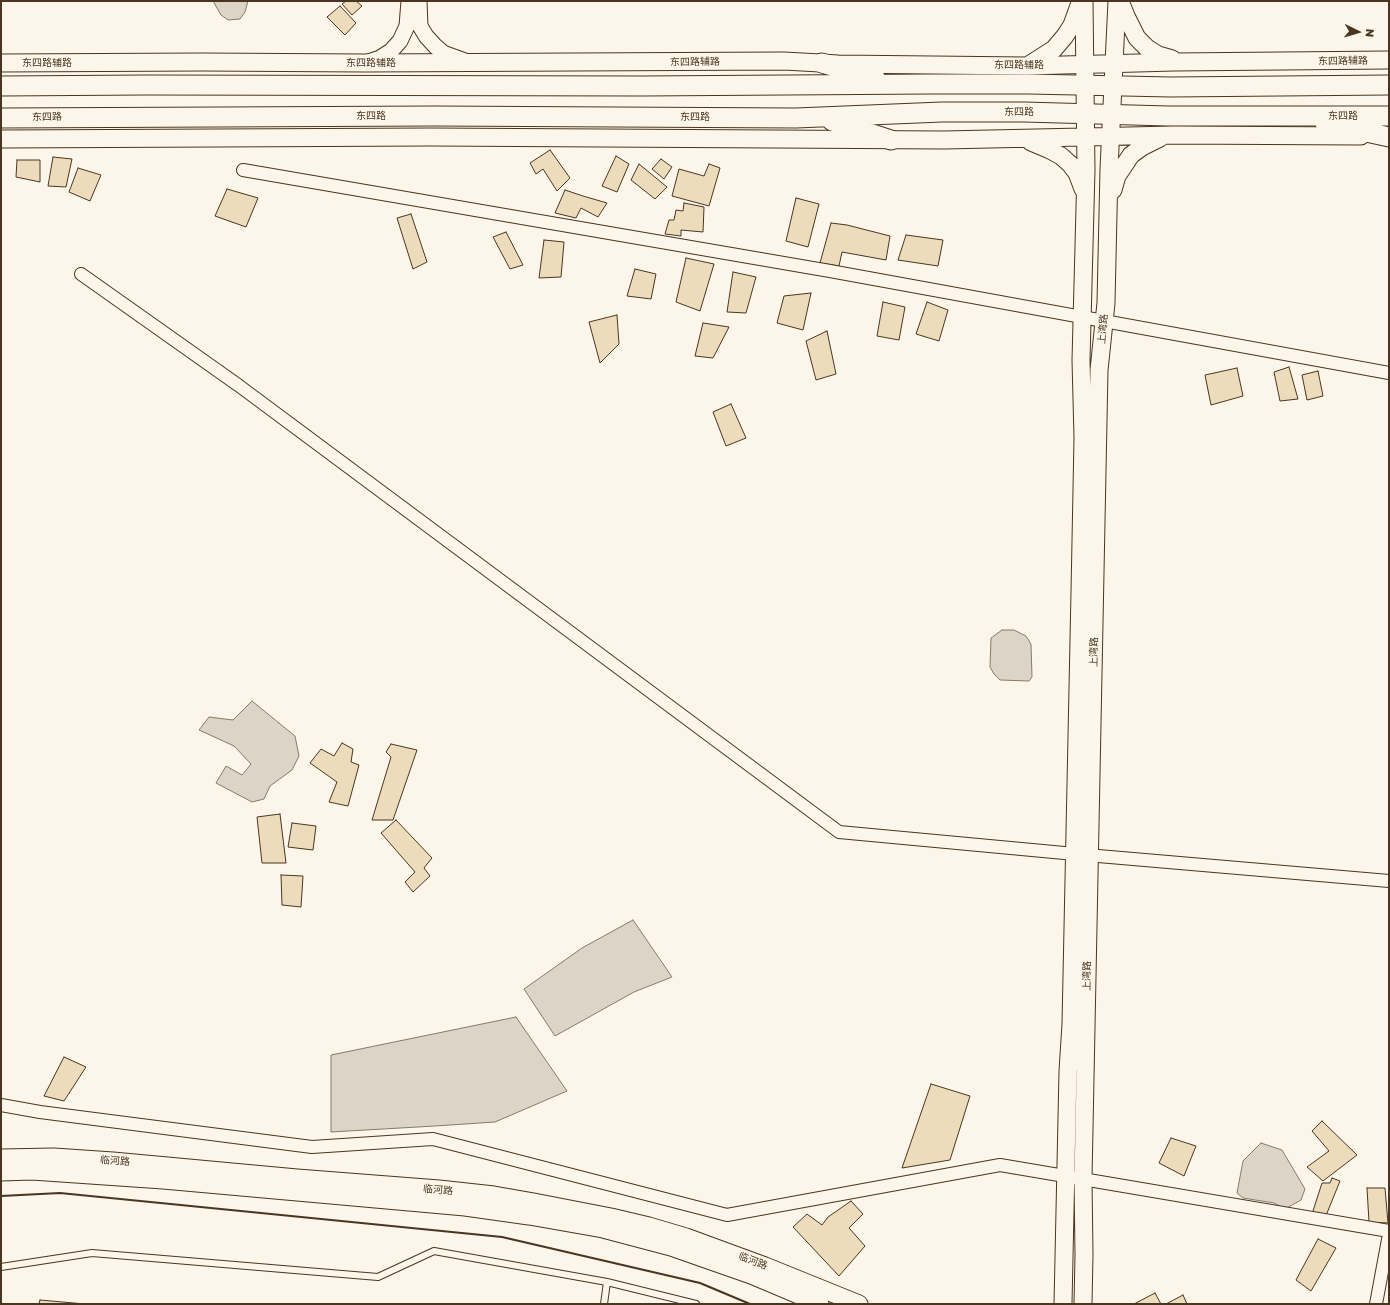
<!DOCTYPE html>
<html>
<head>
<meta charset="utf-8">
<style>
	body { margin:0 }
	#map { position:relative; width:1390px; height:1305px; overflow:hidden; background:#fbf6e9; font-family:"Golos Text",sans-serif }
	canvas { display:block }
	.frame { position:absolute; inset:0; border:2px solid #4a3520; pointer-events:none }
	.north { position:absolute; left:1338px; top:12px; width:40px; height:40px; -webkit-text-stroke:3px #fbf6e9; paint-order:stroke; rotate:95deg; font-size:11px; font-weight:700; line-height:16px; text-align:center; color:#4a3520 }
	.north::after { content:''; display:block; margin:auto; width:14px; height:18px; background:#4a3520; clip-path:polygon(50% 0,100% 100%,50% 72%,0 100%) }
</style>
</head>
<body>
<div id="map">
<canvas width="1390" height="1305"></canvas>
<div class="frame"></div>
<div class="north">N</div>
</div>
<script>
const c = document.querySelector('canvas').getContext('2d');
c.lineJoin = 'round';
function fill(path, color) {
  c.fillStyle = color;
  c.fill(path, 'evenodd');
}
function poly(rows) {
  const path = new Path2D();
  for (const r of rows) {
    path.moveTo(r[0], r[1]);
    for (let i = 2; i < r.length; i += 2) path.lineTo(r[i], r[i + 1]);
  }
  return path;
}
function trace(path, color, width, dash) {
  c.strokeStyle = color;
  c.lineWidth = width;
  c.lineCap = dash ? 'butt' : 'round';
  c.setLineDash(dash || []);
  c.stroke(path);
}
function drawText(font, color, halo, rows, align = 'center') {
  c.font = font + ' "Golos Text","Noto Sans SC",sans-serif';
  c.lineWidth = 3;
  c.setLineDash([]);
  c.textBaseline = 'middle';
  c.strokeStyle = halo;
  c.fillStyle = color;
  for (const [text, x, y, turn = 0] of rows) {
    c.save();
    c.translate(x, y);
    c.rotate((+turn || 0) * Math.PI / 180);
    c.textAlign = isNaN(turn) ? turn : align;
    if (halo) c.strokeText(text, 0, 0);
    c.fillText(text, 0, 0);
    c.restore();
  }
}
const water = poly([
	[213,1,248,1,245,12,240,19,228,20,221,15,213,1],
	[1002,630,1014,630,1026,636,1031,644,1032,677,1029,681,1000,680,994,674,990,667,991,638,1002,630],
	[252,701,295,736,299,756,292,770,270,786,264,799,252,802,216,783,226,766,242,775,251,764,234,746,199,730,209,717,233,720,252,701],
	[633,920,672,977,634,992,555,1036,524,989,582,948,633,920],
	[516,1017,567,1091,495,1122,435,1126,331,1132,331,1055,516,1017],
	[1261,1143,1282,1150,1305,1189,1301,1200,1285,1209,1274,1203,1243,1198,1237,1193,1243,1161,1261,1143]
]);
fill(water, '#dcd4c6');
trace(water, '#887966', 1);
const building = poly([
	[346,1,356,1,362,6,352,15,342,4,346,1],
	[340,6,356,23,345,35,327,17,340,6],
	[550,150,570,178,557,191,543,169,536,174,530,163,550,150],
	[616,156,629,164,617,192,602,186,616,156],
	[53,157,72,159,66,187,48,186,53,157],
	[661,159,672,167,664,179,652,169,661,159],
	[17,160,40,160,40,182,16,177,17,160],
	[639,164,667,187,655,199,631,180,639,164],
	[709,164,720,168,709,206,672,196,679,169,704,176,709,164],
	[78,168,101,175,90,201,69,192,78,168],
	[227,189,258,198,246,227,215,216,227,189],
	[565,190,583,196,607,203,598,217,581,208,576,218,555,213,565,190],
	[796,198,819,204,808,247,786,241,796,198],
	[684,203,704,207,703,232,681,230,681,236,665,234,669,220,674,220,676,210,683,211,684,203],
	[411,214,427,262,413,269,397,218,411,214],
	[831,223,847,225,890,236,886,260,842,252,839,266,820,263,831,223],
	[506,232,523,265,510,269,493,237,506,232],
	[906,235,943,240,938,266,898,260,906,235],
	[544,240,564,242,561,277,539,278,544,240],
	[686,258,714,264,700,311,676,302,686,258],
	[635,269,656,274,651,299,627,296,635,269],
	[733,272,756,277,746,313,727,312,733,272],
	[811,293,803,330,777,323,784,296,811,293],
	[883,302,905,307,899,340,877,336,883,302],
	[927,302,948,310,939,341,916,334,927,302],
	[617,315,619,344,600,363,589,322,617,315],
	[703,323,729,327,713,358,695,356,703,323],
	[827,331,836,374,816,380,806,341,827,331],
	[1289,367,1298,399,1280,401,1274,372,1289,367],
	[1237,368,1243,396,1211,405,1205,375,1237,368],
	[1318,371,1323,396,1307,400,1302,375,1318,371],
	[731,404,746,438,726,446,713,412,731,404],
	[342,743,353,749,351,762,359,765,348,806,329,802,337,782,310,763,321,749,334,756,342,743],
	[391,744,417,750,393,820,372,820,391,757,386,752,391,744],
	[280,814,286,863,262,863,257,817,280,814],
	[396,820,432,858,424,868,430,876,413,892,405,882,415,872,381,833,396,820],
	[292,823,316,826,313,850,288,847,292,823],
	[281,875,303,876,301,907,282,905,281,875],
	[64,1057,86,1067,64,1101,44,1096,64,1057],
	[931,1084,970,1096,950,1160,902,1168,931,1084],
	[1322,1121,1357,1155,1323,1181,1307,1167,1329,1151,1312,1131,1322,1121],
	[1171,1138,1196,1146,1184,1176,1159,1163,1171,1138],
	[1332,1178,1340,1181,1325,1218,1312,1214,1322,1183,1330,1183,1332,1178],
	[1367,1188,1385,1188,1388,1223,1369,1222,1367,1188],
	[851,1201,863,1214,849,1228,865,1246,839,1276,793,1227,807,1214,822,1225,828,1217,851,1201],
	[1318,1239,1336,1248,1311,1291,1296,1280,1318,1239],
	[1155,1293,1161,1304,1134,1304,1155,1293],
	[1183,1295,1187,1304,1166,1304,1183,1295],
	[40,1300,85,1304,39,1304,40,1300]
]);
fill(building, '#ecdcbc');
trace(building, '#4a3520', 1);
const service = poly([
	[1,1267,92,1253,378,1277,434,1251,607,1282,604,1304],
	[607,1282,696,1304]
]);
const minor = poly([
	[243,170,830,271,1389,373],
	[81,274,238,385,839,832,1075,854,1389,881],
	[1,1105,40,1112,312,1147,433,1139,727,1215,1000,1165,1389,1231],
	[1376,1304,1389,1234]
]);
const tertiary = poly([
	[419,1,420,26,426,36,435,46,443,53,465,61],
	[368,62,380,58,391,51,400,41,407,26,409,1]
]);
const secondary = poly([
	[1120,1,1126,16,1137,38,1147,48,1158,55,1172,59],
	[1,63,202,62,365,63,784,61,838,64,1027,66,1174,62,1389,60],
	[1029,65,1054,49,1065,36,1072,25,1080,3],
	[1,139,431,137,944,140,1174,135,1361,136],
	[1031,142,1050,150,1061,156,1070,164,1077,173,1083,189],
	[1113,190,1117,176,1131,155,1142,147,1160,138],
	[1,1158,54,1157,113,1161,297,1178,439,1189,494,1195,534,1202,611,1217,649,1226,686,1237,765,1266,859,1304],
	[1,1172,32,1171,163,1180,465,1207,529,1216,603,1229,671,1247,751,1275,820,1304],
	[1063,1304,1068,1071,1071,1024,1080,592,1083,438,1081,360,1086,170,1084,1],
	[1083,1304,1084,1255,1083,1179,1099,370,1106,303,1109,169,1117,1]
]);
const primary = poly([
	[822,63,875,78],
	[1,86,145,85,643,86,930,84,1028,84,1171,87,1389,85],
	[1,118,435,116,796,118,942,112,1024,112,1168,116,1389,116],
	[832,121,891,140],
	[1325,123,1389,137]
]);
trace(service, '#4a3520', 8);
trace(minor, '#4a3520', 14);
trace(tertiary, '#4a3520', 17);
trace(secondary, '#4a3520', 19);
trace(primary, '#4a3520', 21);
trace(service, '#fbf6e9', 6);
trace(minor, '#fbf6e9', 12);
trace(tertiary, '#fbf6e9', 15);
trace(secondary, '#fbf6e9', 17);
trace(primary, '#fbf6e9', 19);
trace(poly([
	[1,1196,60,1193,502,1237,700,1283,750,1304]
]), '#4a3520', 2);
drawText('10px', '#4a3520', '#fbf6e9', [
	["东四路辅路",1343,61,-1],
	["东四路辅路",695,62,-1],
	["东四路辅路",47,63],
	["东四路辅路",371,63],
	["东四路辅路",1019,65],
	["东四路",1019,112],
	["东四路",371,116],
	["东四路",1343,116],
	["东四路",47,117,-1],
	["东四路",695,117],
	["上湾路",1103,329,-85],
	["上湾路",1094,652,-89],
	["上湾路",1087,976,-89],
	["临河路",115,1161,4],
	["临河路",438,1190,5],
	["临河路",753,1261,21]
]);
</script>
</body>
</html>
